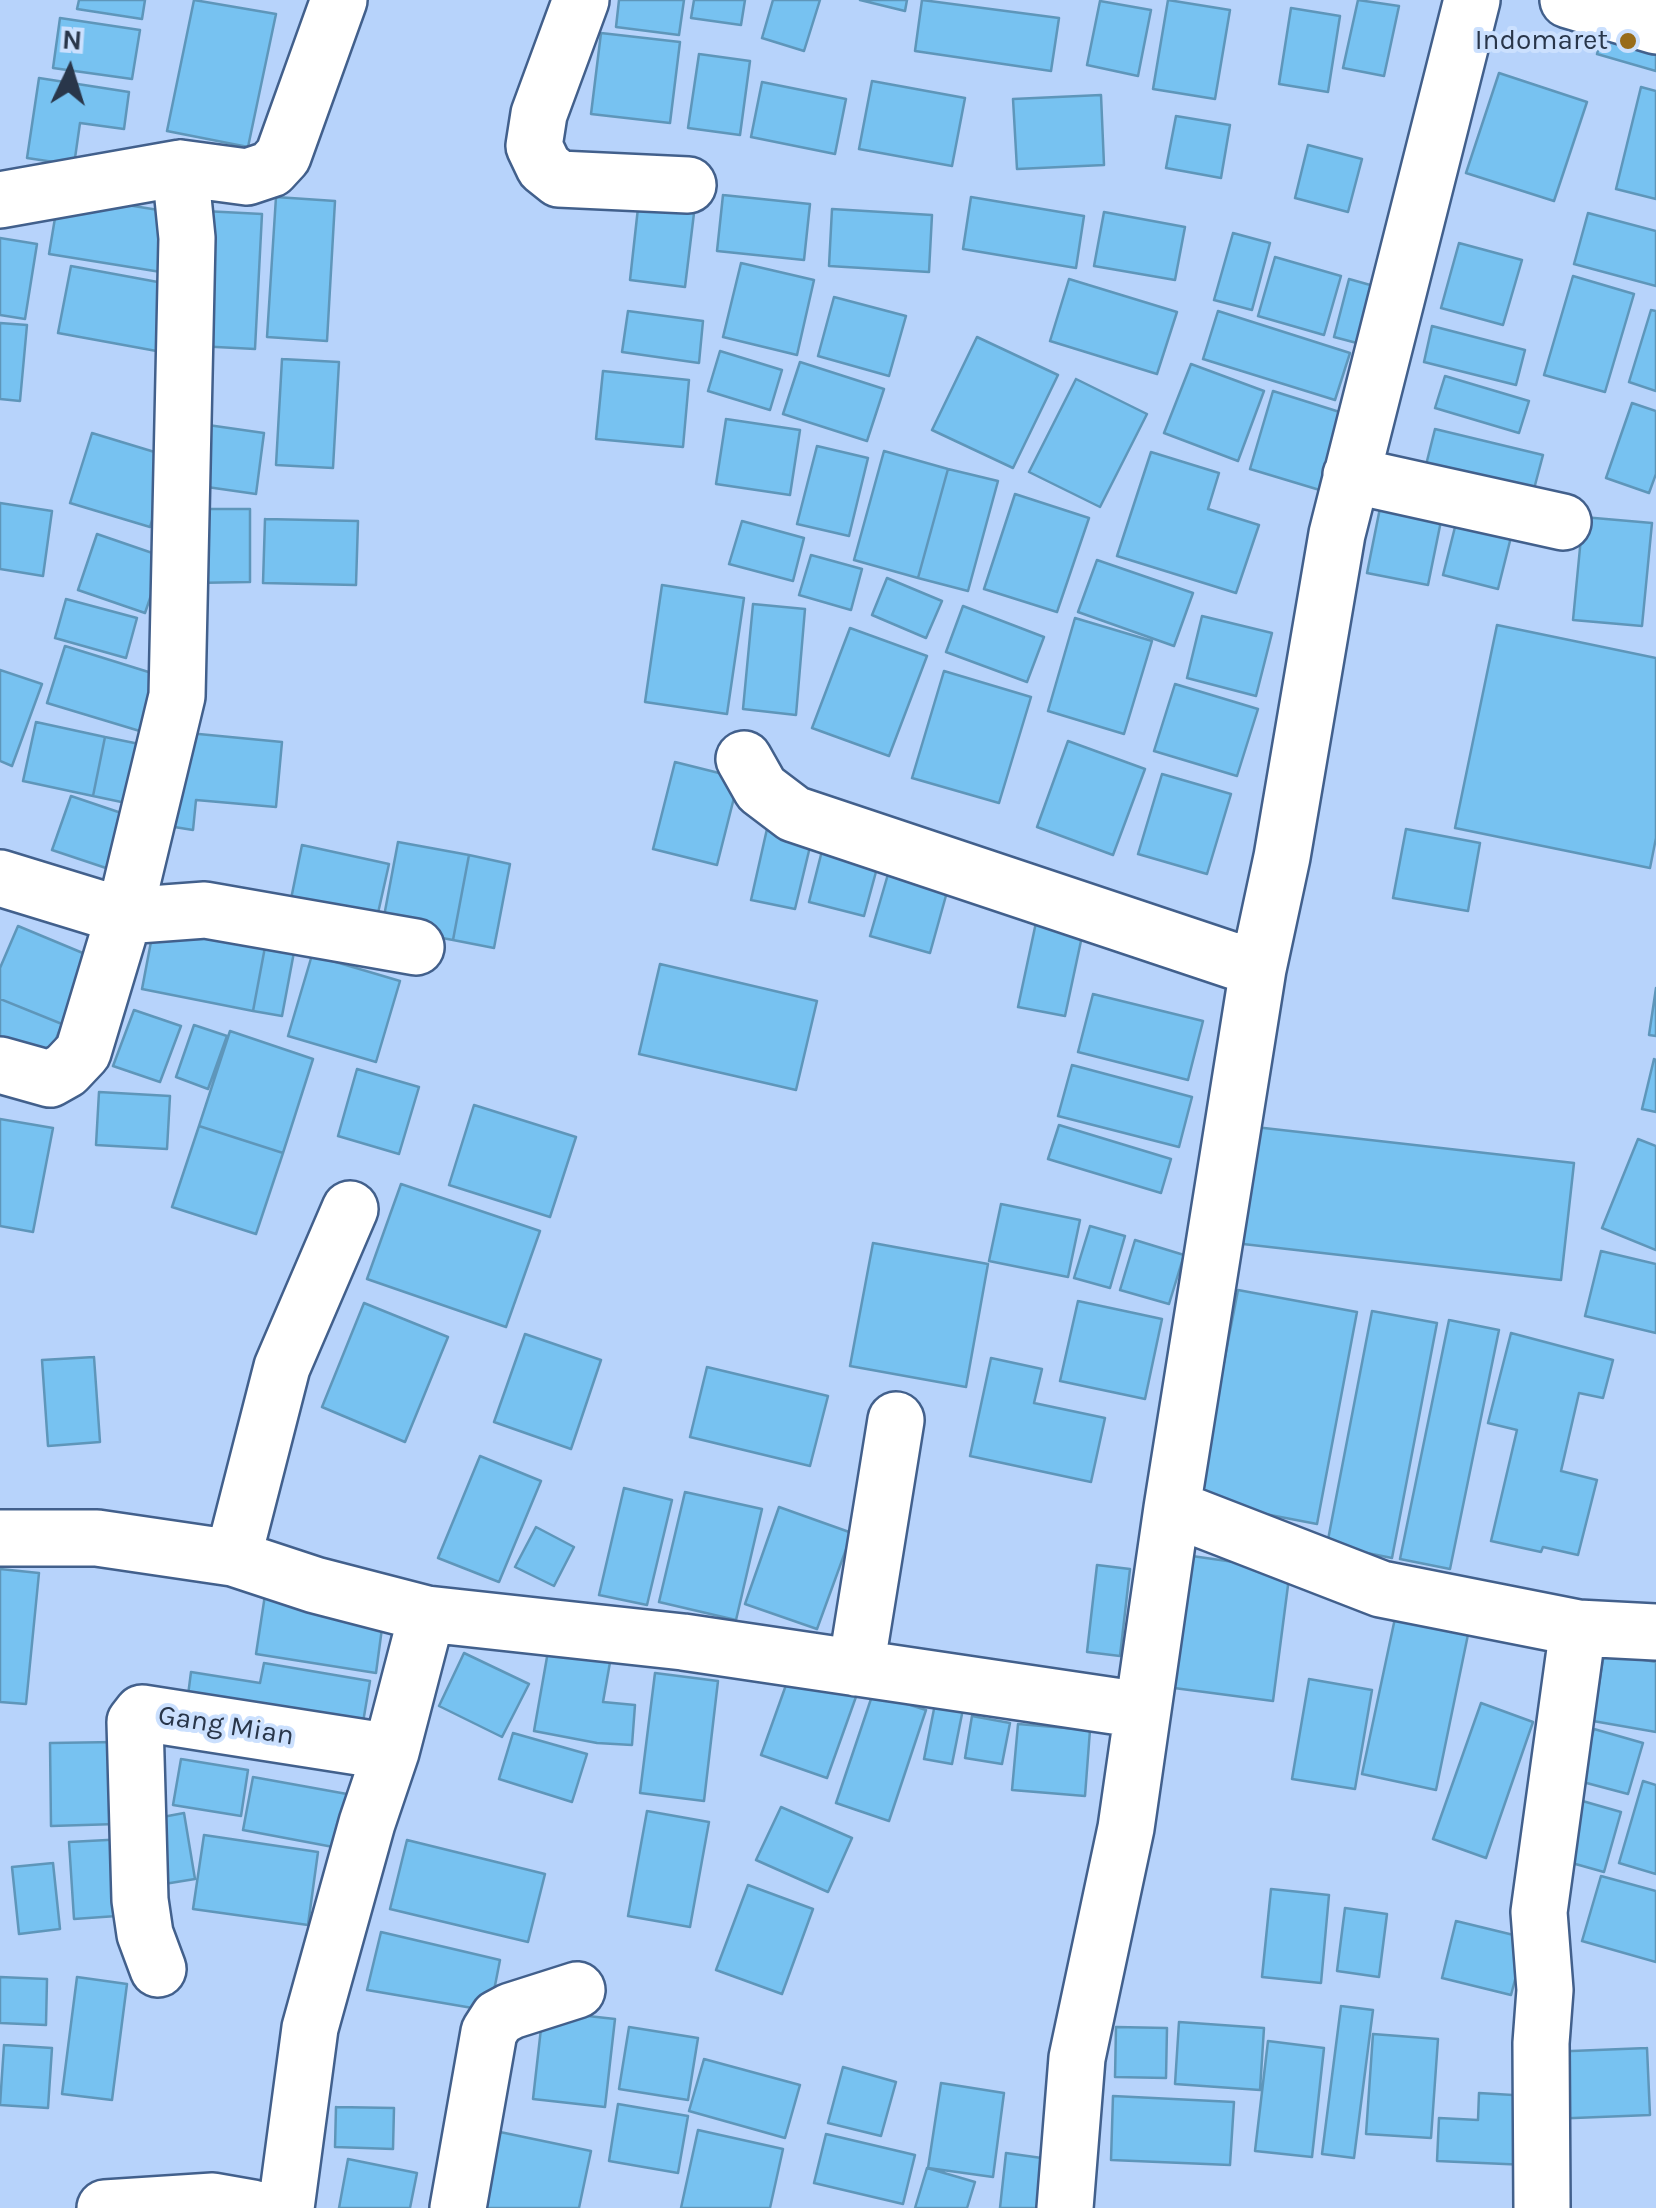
<!DOCTYPE html>
<html>
<head>
<meta charset="utf-8">
<style>
	body { margin:0 }
	#map { position:relative; width:1656px; height:2208px; overflow:hidden; background:#b7d3fb; font-family:Karla,sans-serif }
	canvas { display:block }
	.north { position:absolute; left:20px; top:20px; width:100px; height:100px; -webkit-text-stroke:8px #cbe0fe; paint-order:stroke; rotate:4deg; font-size:28px; font-weight:700; line-height:40px; text-align:center; color:#29364a }
	.north::after { content:''; display:block; margin:auto; width:35px; height:45px; background:#29364a; clip-path:polygon(50% 0,100% 100%,50% 72%,0 100%) }
</style>
</head>
<body>
<div id="map">
<canvas width="1656" height="2208"></canvas>
<div class="north">N</div>
</div>
<script>
const c = document.querySelector('canvas').getContext('2d');
c.lineJoin = 'round';
function fill(path, color) {
  c.fillStyle = color;
  c.fill(path, 'evenodd');
}
function poly(rows) {
  const path = new Path2D();
  for (const r of rows) {
    path.moveTo(r[0], r[1]);
    for (let i = 2; i < r.length; i += 2) path.lineTo(r[i], r[i + 1]);
  }
  return path;
}
function trace(path, color, width, dash) {
  c.strokeStyle = color;
  c.lineWidth = width;
  c.lineCap = dash ? 'butt' : 'round';
  c.setLineDash(dash || []);
  c.stroke(path);
}
function drawText(font, color, halo, rows, align = 'center') {
  c.font = font + ' Karla,sans-serif';
  c.lineWidth = 8;
  c.setLineDash([]);
  c.textBaseline = 'middle';
  c.strokeStyle = halo;
  c.fillStyle = color;
  for (const [text, x, y, turn = 0] of rows) {
    c.save();
    c.translate(x, y);
    c.rotate((+turn || 0) * Math.PI / 180);
    c.textAlign = isNaN(turn) ? turn : align;
    if (halo) c.strokeText(text, 0, 0);
    c.fillText(text, 0, 0);
    c.restore();
  }
}
const building = poly([
	[79,0,145,0,142,19,77,9,79,0],
	[194,0,276,14,248,147,167,131,194,0],
	[619,0,684,0,679,35,616,27,619,0],
	[694,0,745,0,741,25,691,18,694,0],
	[773,0,820,0,804,51,762,38,773,0],
	[860,0,907,0,905,11,860,0],
	[922,0,1059,18,1051,71,915,51,922,0],
	[1168,0,1230,10,1215,99,1153,89,1168,0],
	[1358,0,1399,6,1384,76,1343,68,1358,0],
	[1100,1,1151,10,1138,76,1087,65,1100,1],
	[1291,8,1340,16,1328,92,1279,84,1291,8],
	[1608,15,1656,29,1656,71,1597,54,1608,15],
	[60,18,140,30,132,79,53,68,60,18],
	[601,33,680,42,670,123,591,114,601,33],
	[699,54,750,61,740,135,688,128,699,54],
	[1499,73,1587,102,1554,201,1466,173,1499,73],
	[39,78,129,92,124,129,80,123,74,165,27,158,39,78],
	[872,81,965,98,952,166,859,149,872,81],
	[762,82,846,99,835,154,751,137,762,82],
	[1641,87,1656,91,1656,199,1616,189,1641,87],
	[1101,95,1104,165,1017,169,1013,99,1101,95],
	[1176,116,1230,125,1221,178,1166,168,1176,116],
	[1308,145,1362,159,1348,212,1295,198,1308,145],
	[59,194,177,213,167,273,49,254,59,194],
	[723,195,810,204,804,260,717,251,723,195],
	[276,197,335,201,327,341,267,337,276,197],
	[971,197,1084,216,1076,268,963,249,971,197],
	[639,199,695,205,685,287,630,280,639,199],
	[832,209,932,215,929,272,829,266,832,209],
	[204,211,262,214,255,349,197,346,204,211],
	[1104,212,1185,227,1175,280,1094,266,1104,212],
	[1588,213,1656,231,1656,286,1574,264,1588,213],
	[1233,233,1270,243,1252,310,1214,300,1233,233],
	[0,238,37,244,25,319,0,315,0,238],
	[1459,243,1522,260,1503,325,1441,308,1459,243],
	[1275,257,1341,276,1324,335,1258,316,1275,257],
	[741,263,814,280,797,355,723,337,741,263],
	[71,266,174,285,162,352,58,333,71,266],
	[1573,276,1634,294,1605,392,1544,375,1573,276],
	[1069,279,1177,312,1157,374,1050,341,1069,279],
	[1349,279,1388,290,1372,347,1334,337,1349,279],
	[834,297,906,316,889,376,818,356,834,297],
	[1651,310,1656,311,1656,391,1629,382,1651,310],
	[628,311,703,321,699,363,622,352,628,311],
	[1218,311,1350,353,1335,400,1203,359,1218,311],
	[0,323,27,325,20,401,0,399,0,323],
	[1432,326,1525,350,1516,385,1424,362,1432,326],
	[977,337,1058,375,1013,468,932,430,977,337],
	[720,351,782,370,770,410,708,391,720,351],
	[282,359,339,362,333,468,276,465,282,359],
	[800,362,884,389,867,441,783,414,800,362],
	[1191,364,1264,391,1238,461,1164,433,1191,364],
	[603,371,689,380,683,447,596,439,603,371],
	[1445,376,1529,401,1519,433,1435,408,1445,376],
	[1076,379,1147,414,1100,507,1029,472,1076,379],
	[1273,391,1346,414,1323,491,1250,469,1273,391],
	[1632,403,1656,411,1656,474,1649,493,1606,478,1632,403],
	[726,419,800,430,790,495,716,484,726,419],
	[208,425,264,433,256,494,200,486,208,425],
	[1435,429,1543,455,1530,504,1423,477,1435,429],
	[92,433,171,457,150,527,70,503,92,433],
	[817,446,868,458,849,536,797,524,817,446],
	[884,451,948,469,918,578,854,560,884,451],
	[1151,452,1219,473,1208,509,1259,525,1236,593,1117,556,1151,452],
	[948,469,998,481,968,591,918,578,948,469],
	[1015,494,1089,518,1057,612,984,589,1015,494],
	[1382,498,1443,511,1428,585,1367,573,1382,498],
	[0,503,52,511,43,576,0,569,0,503],
	[192,509,250,509,250,582,193,583,192,509],
	[1459,511,1514,525,1498,589,1443,575,1459,511],
	[1583,517,1652,523,1642,626,1573,620,1583,517],
	[265,519,358,521,356,585,263,583,265,519],
	[742,521,804,538,793,581,729,564,742,521],
	[97,534,164,557,145,613,78,590,97,534],
	[811,555,862,569,851,610,799,595,811,555],
	[1097,560,1193,593,1174,646,1078,612,1097,560],
	[887,578,942,601,926,638,872,615,887,578],
	[662,585,744,598,727,714,645,702,662,585],
	[66,599,137,618,126,658,55,638,66,599],
	[753,604,805,609,796,715,743,709,753,604],
	[963,606,1044,637,1027,682,946,652,963,606],
	[1202,616,1272,633,1256,696,1187,678,1202,616],
	[1075,618,1152,641,1124,734,1048,711,1075,618],
	[1497,625,1656,658,1656,838,1650,868,1455,828,1497,625],
	[850,628,927,656,889,756,812,728,850,628],
	[65,646,171,679,153,735,47,703,65,646],
	[0,670,42,684,12,766,0,761,0,670],
	[944,671,1031,697,999,803,912,778,944,671],
	[1175,684,1258,709,1237,776,1154,751,1175,684],
	[36,722,105,737,93,796,23,781,36,722],
	[178,732,282,742,276,807,196,800,193,830,168,826,178,732],
	[105,737,159,748,145,807,93,796,105,737],
	[1068,741,1145,769,1113,855,1037,827,1068,741],
	[675,762,739,778,717,865,653,849,675,762],
	[1162,774,1231,794,1207,874,1138,854,1162,774],
	[71,796,145,821,127,875,52,850,71,796],
	[769,820,814,830,795,909,751,900,769,820],
	[1406,829,1480,843,1468,911,1393,898,1406,829],
	[827,831,883,846,864,916,809,902,827,831],
	[398,842,469,855,453,940,382,927,398,842],
	[302,845,389,864,376,922,290,904,302,845],
	[469,855,510,864,494,948,453,940,469,855],
	[893,857,952,874,930,953,870,936,893,857],
	[1038,913,1085,922,1065,1016,1018,1007,1038,913],
	[18,926,90,956,62,1024,0,999,0,968,18,926],
	[154,926,265,947,253,1011,142,989,154,926],
	[265,947,294,952,282,1016,253,1011,265,947],
	[312,955,400,981,376,1062,288,1036,312,955],
	[660,964,817,1001,796,1090,639,1054,660,964],
	[1656,988,1656,1036,1649,1035,1656,988],
	[1093,994,1203,1021,1188,1080,1078,1052,1093,994],
	[0,999,62,1024,42,1074,0,1057,0,999],
	[134,1010,181,1026,160,1082,113,1066,134,1010],
	[194,1025,227,1036,208,1089,176,1077,194,1025],
	[230,1031,313,1059,283,1153,199,1126,230,1031],
	[1654,1059,1656,1060,1656,1112,1642,1109,1654,1059],
	[1072,1065,1192,1097,1179,1147,1058,1116,1072,1065],
	[357,1069,419,1087,399,1154,338,1136,357,1069],
	[99,1092,170,1096,167,1149,96,1145,99,1092],
	[474,1105,576,1137,550,1217,449,1185,474,1105],
	[0,1119,53,1128,33,1232,0,1226,0,1119],
	[1059,1125,1171,1159,1161,1193,1048,1159,1059,1125],
	[199,1126,283,1153,256,1234,172,1207,199,1126],
	[1255,1127,1574,1163,1561,1280,1243,1244,1255,1127],
	[1638,1139,1656,1146,1656,1250,1602,1228,1638,1139],
	[401,1184,540,1231,506,1327,367,1279,401,1184],
	[1001,1204,1080,1220,1068,1277,989,1261,1001,1204],
	[1090,1226,1125,1236,1110,1288,1074,1278,1090,1226],
	[1135,1240,1184,1255,1169,1304,1120,1290,1135,1240],
	[873,1243,988,1264,966,1387,850,1366,873,1243],
	[1601,1251,1656,1264,1656,1333,1585,1316,1601,1251],
	[1238,1290,1357,1312,1317,1524,1197,1501,1238,1290],
	[1078,1301,1162,1319,1145,1399,1060,1381,1078,1301],
	[364,1303,448,1337,405,1442,322,1407,364,1303],
	[1372,1311,1437,1323,1392,1558,1327,1545,1372,1311],
	[1449,1320,1499,1330,1450,1569,1400,1559,1449,1320],
	[1511,1333,1613,1360,1603,1398,1579,1393,1561,1471,1597,1480,1578,1555,1543,1547,1541,1552,1491,1541,1517,1430,1488,1423,1511,1333],
	[525,1334,601,1360,571,1449,494,1422,525,1334],
	[94,1357,100,1442,48,1446,42,1360,94,1357],
	[991,1358,1042,1369,1034,1403,1105,1418,1091,1482,970,1456,991,1358],
	[707,1367,828,1396,810,1466,690,1437,707,1367],
	[480,1456,541,1481,499,1582,438,1558,480,1456],
	[624,1488,672,1500,647,1605,599,1595,624,1488],
	[685,1492,762,1509,736,1620,659,1602,685,1492],
	[779,1507,852,1533,817,1629,745,1604,779,1507],
	[536,1527,574,1547,554,1586,515,1567,536,1527],
	[1192,1556,1290,1570,1273,1701,1174,1688,1192,1556],
	[1097,1565,1130,1569,1120,1656,1087,1652,1097,1565],
	[0,1569,39,1573,26,1704,0,1702,0,1569],
	[265,1595,384,1613,376,1673,256,1654,265,1595],
	[1398,1604,1471,1620,1436,1790,1362,1774,1398,1604],
	[550,1640,612,1651,603,1702,635,1705,632,1745,597,1743,534,1731,550,1640],
	[464,1653,529,1684,502,1737,439,1706,464,1653],
	[1604,1653,1656,1662,1656,1732,1593,1721,1604,1653],
	[264,1663,370,1681,360,1740,186,1711,191,1672,260,1683,264,1663],
	[791,1671,857,1694,827,1778,761,1755,791,1671],
	[655,1673,718,1681,704,1801,640,1793,655,1673],
	[1309,1679,1372,1690,1355,1789,1292,1779,1309,1679],
	[873,1693,926,1710,889,1821,836,1803,873,1693],
	[1481,1703,1533,1722,1486,1858,1433,1839,1481,1703],
	[935,1704,963,1709,952,1764,924,1759,935,1704],
	[972,1716,1010,1723,1002,1764,965,1758,972,1716],
	[1018,1724,1090,1730,1085,1796,1012,1790,1018,1724],
	[1594,1729,1643,1743,1628,1794,1579,1781,1594,1729],
	[513,1733,587,1754,572,1802,499,1779,513,1733],
	[116,1742,117,1824,51,1826,50,1743,116,1742],
	[181,1759,248,1770,241,1816,173,1805,181,1759],
	[253,1777,358,1796,349,1850,243,1830,253,1777],
	[1643,1781,1656,1785,1656,1874,1619,1863,1643,1781],
	[1572,1798,1621,1812,1604,1872,1554,1858,1572,1798],
	[781,1807,852,1838,828,1892,756,1860,781,1807],
	[647,1811,709,1822,690,1927,628,1916,647,1811],
	[184,1813,195,1879,152,1886,141,1821,184,1813],
	[204,1835,318,1852,308,1925,193,1909,204,1835],
	[126,1839,131,1915,74,1919,69,1842,126,1839],
	[407,1840,545,1874,528,1942,390,1909,407,1840],
	[53,1863,60,1929,19,1934,12,1867,53,1863],
	[1601,1876,1656,1891,1656,1962,1582,1941,1601,1876],
	[748,1885,813,1909,782,1994,716,1970,748,1885],
	[1271,1889,1329,1895,1321,1983,1262,1977,1271,1889],
	[1345,1908,1387,1914,1379,1977,1337,1971,1345,1908],
	[1456,1921,1526,1938,1511,1995,1442,1978,1456,1921],
	[381,1932,500,1960,490,2011,367,1990,381,1932],
	[0,1977,47,1979,46,2025,0,2023,0,1977],
	[77,1977,127,1984,112,2100,62,2094,77,1977],
	[1341,2006,1373,2010,1354,2158,1322,2154,1341,2006],
	[543,2011,615,2019,605,2107,533,2099,543,2011],
	[1179,2022,1264,2028,1260,2090,1175,2084,1179,2022],
	[629,2027,698,2038,688,2100,619,2089,629,2027],
	[1116,2027,1167,2028,1166,2078,1115,2077,1116,2027],
	[1373,2034,1438,2039,1431,2138,1366,2134,1373,2034],
	[1268,2041,1324,2048,1312,2157,1255,2151,1268,2041],
	[4,2045,52,2048,48,2108,0,2105,4,2045],
	[1647,2048,1650,2115,1549,2119,1547,2052,1647,2048],
	[704,2059,800,2085,785,2138,689,2111,704,2059],
	[843,2067,896,2082,881,2136,828,2123,843,2067],
	[941,2083,1004,2093,993,2177,928,2168,941,2083],
	[1479,2093,1530,2096,1527,2165,1437,2161,1439,2118,1478,2120,1479,2093],
	[1113,2096,1234,2102,1230,2165,1111,2160,1113,2096],
	[618,2104,688,2116,678,2173,609,2161,618,2104],
	[336,2107,394,2108,393,2149,335,2147,336,2107],
	[698,2130,783,2149,770,2208,681,2208,698,2130],
	[500,2132,591,2151,579,2208,484,2208,500,2132],
	[826,2134,915,2155,903,2204,814,2183,826,2134],
	[1006,2153,1056,2160,1050,2208,1000,2208,1006,2153],
	[348,2159,417,2173,410,2208,339,2208,348,2159],
	[927,2168,975,2182,967,2208,915,2208,927,2168]
]);
fill(building, '#77c2f1');
trace(building, '#5e96ba', 2.5);
const minor = poly([
	[581,0,539,114,534,146,544,167,559,179,688,185],
	[1568,0,1656,26],
	[0,200,180,168,247,177,271,169,283,156,339,0],
	[1351,475,1563,522],
	[744,759,761,789,794,814,1258,969],
	[0,878,124,916,205,910,416,947],
	[0,1065,50,1079,66,1070,83,1052,124,916,177,696,187,238,180,168],
	[1172,1508,1381,1589,1578,1628,1656,1632],
	[0,1538,97,1538,233,1558,315,1585,427,1614,683,1642,1141,1710],
	[233,1558,282,1367,350,1209],
	[856,1668,896,1420],
	[158,1969,145,1934,140,1900,135,1722,142,1713,391,1752],
	[105,2208,213,2201,253,2208],
	[286,2208,310,2028,367,1823,391,1752,427,1614],
	[458,2208,489,2032,498,2018,511,2011,577,1990],
	[1065,2208,1077,2058,1126,1828,1172,1508,1258,969,1282,857,1337,534,1472,0],
	[1542,2208,1541,2043,1545,1990,1539,1912,1578,1628]
]);
trace(minor, '#42608c', 60);
trace(minor, '#fff', 55);
for (const [x, y, r, color] of [
	[1628,41,10,"#986c1a"]
]) {
  const dot = new Path2D();
  dot.arc(x, y, r, 0, 2 * Math.PI);
  c.fillStyle = color;
  c.fill(dot);
  trace(dot, '#cbe0fe', 4);
}
drawText('28px', '#29364a', '#cbe0fe', [
	["Indomaret",1608,41]
], 'right');
drawText('28px', '#29364a', '#cbe0fe', [
	["Gang Mian",226,1726,9]
]);
</script>
</body>
</html>
